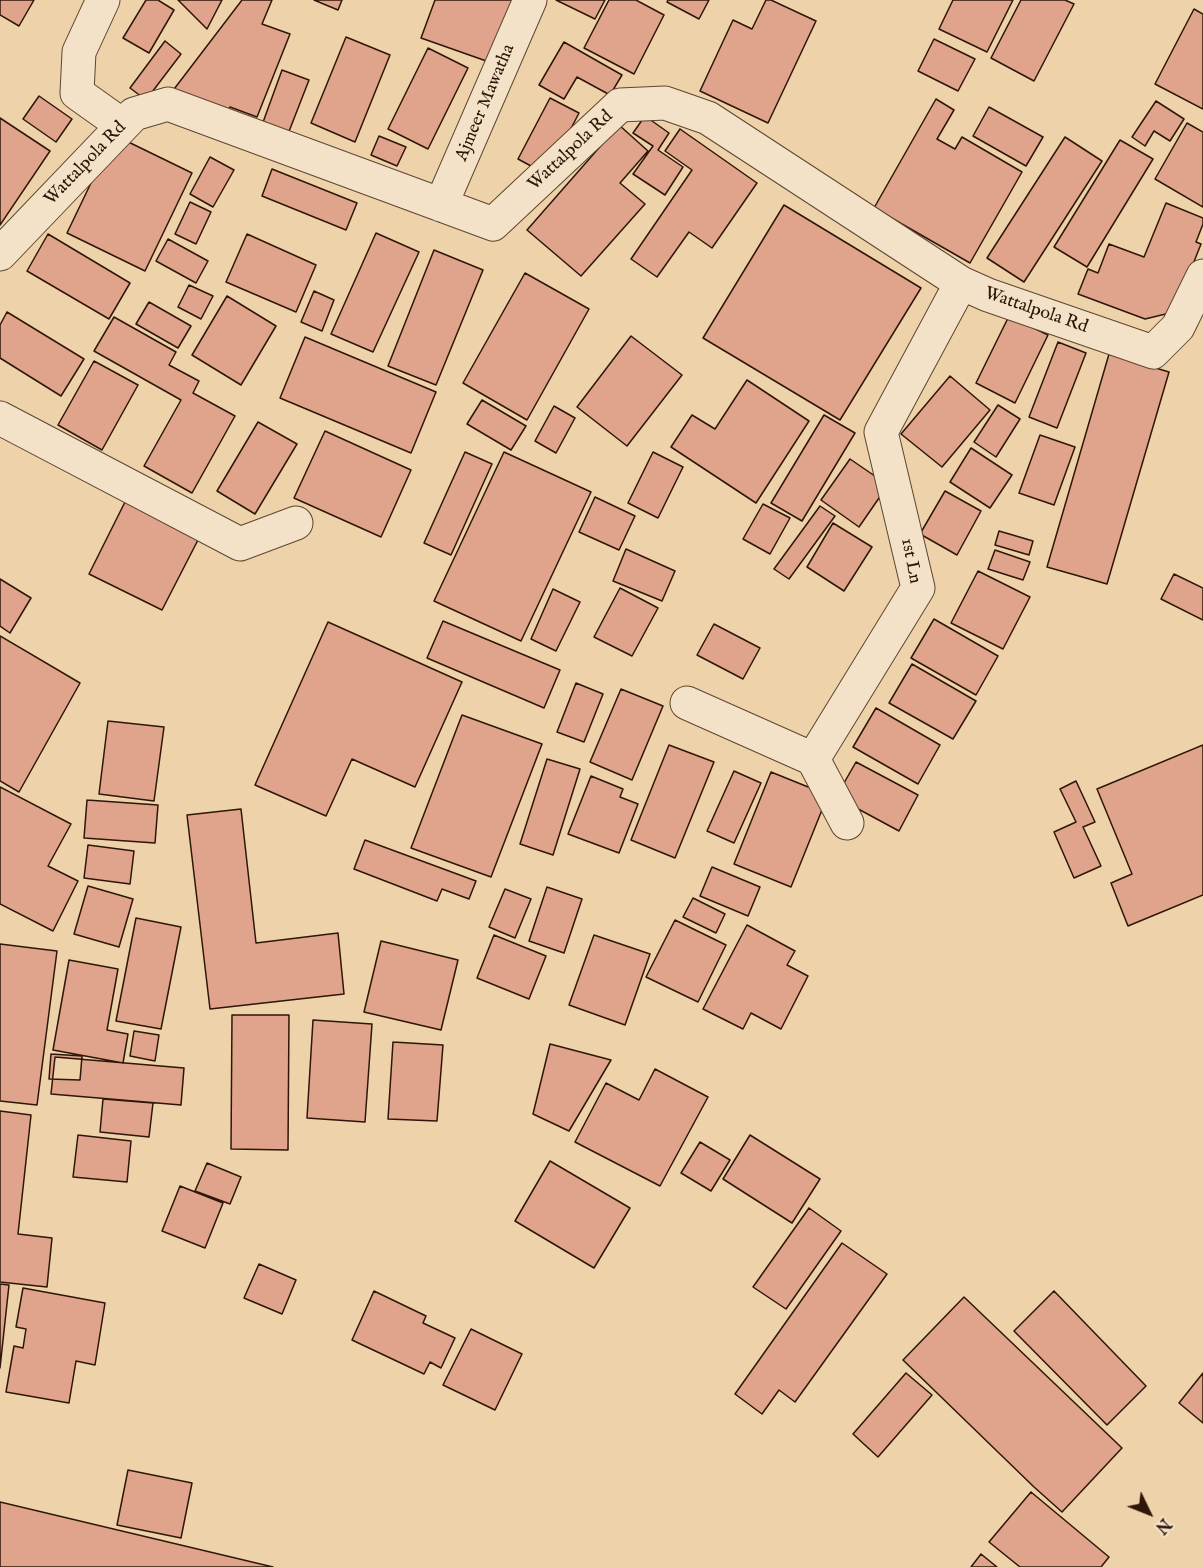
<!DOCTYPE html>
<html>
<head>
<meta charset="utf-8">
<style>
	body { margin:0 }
	#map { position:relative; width:1203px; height:1567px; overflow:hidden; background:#edd2aa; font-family:"IM FELL English",serif }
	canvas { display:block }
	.north { position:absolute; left:1119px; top:1483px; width:60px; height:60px; -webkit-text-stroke:4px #f3e2c8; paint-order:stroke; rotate:133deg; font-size:16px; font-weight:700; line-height:24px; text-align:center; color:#2e1608 }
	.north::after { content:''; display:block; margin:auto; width:21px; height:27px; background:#2e1608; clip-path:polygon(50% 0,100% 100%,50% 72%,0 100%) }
</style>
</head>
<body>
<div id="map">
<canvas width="1203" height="1567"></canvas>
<div class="north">N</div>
</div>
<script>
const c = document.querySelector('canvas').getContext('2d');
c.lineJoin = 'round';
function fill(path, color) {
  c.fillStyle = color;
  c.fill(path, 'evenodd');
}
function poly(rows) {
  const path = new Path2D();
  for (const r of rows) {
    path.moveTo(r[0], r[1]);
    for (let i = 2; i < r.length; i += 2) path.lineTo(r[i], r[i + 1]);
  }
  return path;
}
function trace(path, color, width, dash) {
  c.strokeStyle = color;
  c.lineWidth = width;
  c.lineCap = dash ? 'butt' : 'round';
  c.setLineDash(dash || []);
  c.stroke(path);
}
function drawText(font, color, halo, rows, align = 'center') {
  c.font = font + ' "IM FELL English",serif';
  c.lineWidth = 5;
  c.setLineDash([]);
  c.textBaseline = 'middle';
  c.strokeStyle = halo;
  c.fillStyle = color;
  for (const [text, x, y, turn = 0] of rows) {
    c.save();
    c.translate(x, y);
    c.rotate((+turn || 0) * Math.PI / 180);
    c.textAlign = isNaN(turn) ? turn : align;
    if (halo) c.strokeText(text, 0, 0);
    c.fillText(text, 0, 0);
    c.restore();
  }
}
const building = poly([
	[0,0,34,0,19,26,0,15,0,0],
	[146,0,158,0,174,10,149,53,123,38,146,0],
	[178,0,222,0,207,29,178,0],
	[242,0,272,0,262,24,290,34,257,117,230,107,225,119,168,97,242,0],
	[314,0,342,0,338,10,314,0],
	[435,0,514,0,492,63,421,38,435,0],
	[556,0,605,0,595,19,556,0],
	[609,0,636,0,664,15,634,74,584,48,609,0],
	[668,0,709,0,699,19,667,2,668,0],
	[766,0,771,0,816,21,768,123,700,91,733,20,752,29,766,0],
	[953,0,1013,0,987,52,939,29,953,0],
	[1021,0,1065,0,1074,4,1034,81,991,58,1021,0],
	[1194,9,1203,14,1203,109,1155,84,1194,9],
	[346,37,390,55,355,142,311,123,346,37],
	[934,39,975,59,958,91,918,71,934,39],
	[165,41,181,54,146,100,130,88,165,41],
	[564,42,622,75,610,95,577,77,564,99,539,85,564,42],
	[428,48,468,68,428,149,388,129,428,48],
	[282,70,309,80,288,134,262,125,282,70],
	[39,96,72,119,56,142,23,119,39,96],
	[550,98,579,113,563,144,531,166,518,159,550,98],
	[936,99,954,110,937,139,955,149,962,137,1022,172,970,263,874,208,936,99],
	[1156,101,1184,119,1170,141,1154,131,1145,146,1132,137,1156,101],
	[989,107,1043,137,1026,166,973,136,989,107],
	[645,116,669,133,658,150,683,167,665,195,633,174,653,146,633,133,645,116],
	[0,118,50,151,0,225,0,118],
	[1187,123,1203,132,1203,207,1155,179,1187,123],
	[619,125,648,151,620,183,645,204,581,276,527,230,619,125],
	[680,129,757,183,712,248,689,232,657,277,631,259,692,170,665,151,680,129],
	[114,135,192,173,145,271,67,233,114,135],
	[379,136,406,147,397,166,371,155,379,136],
	[1065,137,1102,161,1024,282,987,258,1065,137],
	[1120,140,1153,159,1087,267,1054,247,1120,140],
	[210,157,234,170,213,207,190,194,210,157],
	[272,169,357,203,346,230,262,196,272,169],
	[190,202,211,212,196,244,175,234,190,202],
	[1166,203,1203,218,1203,224,1196,242,1201,244,1174,312,1145,319,1078,294,1088,269,1098,273,1109,244,1144,257,1166,203],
	[784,205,921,288,840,420,703,338,784,205],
	[376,233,419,252,373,352,331,334,376,233],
	[48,234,130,283,109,319,27,271,48,234],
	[247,234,316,265,296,312,226,282,247,234],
	[168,239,208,261,196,283,156,261,168,239],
	[434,250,483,270,436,385,388,366,434,250],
	[525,273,589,309,527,420,463,383,525,273],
	[189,285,213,296,201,319,178,307,189,285],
	[314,291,334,300,322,331,301,322,314,291],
	[227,296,276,326,241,385,192,355,227,296],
	[149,302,191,326,178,348,136,324,149,302],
	[7,312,84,359,61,396,0,358,0,325,7,312],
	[1009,316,1048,335,1015,403,976,383,1009,316],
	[114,317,176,352,169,365,199,381,193,393,235,416,192,493,144,466,181,400,94,351,114,317],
	[631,336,682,375,627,446,577,407,631,336],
	[305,337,436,392,411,453,280,398,305,337],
	[1058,342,1086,353,1057,428,1029,417,1058,342],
	[1109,354,1169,372,1107,584,1047,567,1109,354],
	[94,361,138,385,102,450,58,425,94,361],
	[950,376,990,410,942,467,901,434,950,376],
	[747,380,809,421,756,503,671,447,692,415,715,429,747,380],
	[482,400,526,426,511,450,467,424,482,400],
	[998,405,1020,419,996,457,974,442,998,405],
	[554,406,575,418,556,453,535,441,554,406],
	[824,415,855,433,802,521,771,503,824,415],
	[258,422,297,444,255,514,217,491,258,422],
	[325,431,411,470,381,537,294,498,325,431],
	[1040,435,1075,447,1054,505,1019,493,1040,435],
	[971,448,1012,475,990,508,950,482,971,448],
	[465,452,492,464,451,555,424,543,465,452],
	[504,452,591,492,521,641,434,601,504,452],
	[653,452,683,467,658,518,628,503,653,452],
	[850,459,888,485,859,527,821,500,850,459],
	[945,491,981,511,957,555,920,534,945,491],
	[595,497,635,516,619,550,579,532,595,497],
	[125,502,199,538,162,610,89,574,125,502],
	[763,504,790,518,770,554,743,539,763,504],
	[820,506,835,516,789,579,774,569,820,506],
	[833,523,872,547,844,591,807,567,833,523],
	[999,531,1033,541,1029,555,995,545,999,531],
	[626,549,675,571,662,601,613,581,626,549],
	[995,550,1030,562,1023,580,988,569,995,550],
	[978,571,1030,597,1003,649,951,623,978,571],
	[1174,574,1203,588,1203,620,1161,599,1174,574],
	[0,579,31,598,10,633,0,626,0,579],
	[620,588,658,608,632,656,594,637,620,588],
	[553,589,580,602,556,651,531,639,553,589],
	[934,619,998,656,976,695,911,658,934,619],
	[443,621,560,670,544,708,427,658,443,621],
	[328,622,462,682,415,787,352,759,326,816,255,785,328,622],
	[714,624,760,648,743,679,697,655,714,624],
	[0,636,80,683,19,792,0,781,0,636],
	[912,664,976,701,953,739,889,703,912,664],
	[576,683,603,694,584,742,557,732,576,683],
	[621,689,663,706,632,780,590,762,621,689],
	[876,708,940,745,918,784,853,747,876,708],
	[462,715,542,744,491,877,411,848,462,715],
	[108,721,164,727,154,801,99,794,108,721],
	[669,745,714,762,675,858,631,840,669,745],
	[1203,745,1203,895,1128,926,1111,883,1132,874,1097,789,1203,745],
	[547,759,580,769,553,855,520,844,547,759],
	[856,762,918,795,899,831,836,797,856,762],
	[734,771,761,783,734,843,707,831,734,771],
	[771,772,828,795,791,887,734,864,771,772],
	[591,776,623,789,620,797,638,804,619,853,568,834,591,776],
	[1076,781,1095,822,1083,827,1101,866,1074,878,1054,832,1076,822,1060,789,1076,781],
	[0,787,71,824,48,866,78,881,53,931,0,904,0,787],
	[87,800,158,805,155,843,84,838,87,800],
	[241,809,256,943,338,933,344,994,210,1009,187,815,241,809],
	[365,840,476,881,469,899,442,889,437,901,354,869,365,840],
	[88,845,134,851,130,884,84,878,88,845],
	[712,867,760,887,748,916,700,896,712,867],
	[88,886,133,899,119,947,74,934,88,886],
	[547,887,582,899,564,953,529,941,547,887],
	[505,889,531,899,515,938,489,927,505,889],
	[693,898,725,914,716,933,683,917,693,898],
	[136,918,181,927,161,1029,116,1021,136,918],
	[675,920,726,945,698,1002,646,977,675,920],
	[747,925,795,951,787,965,808,976,781,1029,751,1013,743,1029,703,1009,747,925],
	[494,935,546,956,529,999,477,978,494,935],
	[594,935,650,954,625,1025,569,1005,594,935],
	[381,941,458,960,441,1030,364,1012,381,941],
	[0,944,57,951,37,1105,0,1101,0,944],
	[69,960,118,969,107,1030,128,1034,123,1063,53,1050,69,960],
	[232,1015,289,1015,288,1150,231,1149,232,1015],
	[313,1020,372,1024,365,1122,307,1118,313,1020],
	[134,1031,159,1035,155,1061,130,1056,134,1031],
	[393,1042,443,1045,437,1121,388,1119,393,1042],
	[550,1044,611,1060,569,1131,533,1114,550,1044],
	[51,1054,82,1056,80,1080,49,1079,51,1054],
	[55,1057,184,1068,181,1105,51,1094,55,1057],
	[655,1069,708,1097,660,1186,575,1142,606,1083,639,1100,655,1069],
	[103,1099,153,1103,149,1137,100,1132,103,1099],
	[0,1111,31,1115,18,1234,52,1238,47,1287,0,1282,0,1111],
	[78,1135,131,1141,127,1182,73,1177,78,1135],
	[750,1135,820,1179,792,1223,723,1179,750,1135],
	[700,1142,730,1160,711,1191,681,1173,700,1142],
	[550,1161,630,1208,594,1268,515,1221,550,1161],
	[207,1163,241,1177,230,1204,195,1191,207,1163],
	[180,1186,223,1203,205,1248,162,1231,180,1186],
	[809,1208,841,1231,786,1309,753,1287,809,1208],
	[842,1243,887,1274,795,1402,779,1390,762,1414,735,1394,842,1243],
	[259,1264,296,1280,282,1314,244,1298,259,1264],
	[0,1284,9,1285,0,1368,0,1284],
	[23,1288,105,1303,95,1365,76,1361,69,1403,6,1392,14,1346,23,1348,26,1329,16,1327,23,1288],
	[374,1291,426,1316,423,1323,455,1338,441,1368,430,1362,424,1374,352,1340,374,1291],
	[1054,1291,1146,1386,1107,1425,1014,1331,1054,1291],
	[964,1297,1122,1448,1062,1512,1034,1487,903,1360,964,1297],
	[471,1329,522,1354,495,1410,443,1385,471,1329],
	[906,1373,932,1395,878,1457,853,1434,906,1373],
	[1203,1373,1203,1423,1179,1403,1203,1373],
	[128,1470,192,1483,181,1538,117,1525,128,1470],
	[1031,1492,1109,1557,1101,1567,1020,1567,989,1542,1031,1492],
	[0,1502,273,1567,0,1567,0,1502],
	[981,1554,997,1567,971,1567,981,1554]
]);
fill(building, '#e0a38b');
trace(building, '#2e1608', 1.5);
const minor = poly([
	[103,0,79,52,77,93,122,125],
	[441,205,530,0],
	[0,254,134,114,168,104,493,224,620,105,665,103,708,118,961,283,988,295,1153,352,1178,327,1203,276],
	[0,418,240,544,296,523],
	[687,703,813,759],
	[847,823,813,759,918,588,881,432,961,283]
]);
trace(minor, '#5e4530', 35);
trace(minor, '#f3e2c8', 33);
drawText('18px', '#2e1608', '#f3e2c8', [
	["Ajmeer Mawatha",486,103,-67],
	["Wattalpola Rd",571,151,-43],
	["Wattalpola Rd",86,164,-46],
	["Wattalpola Rd",1036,311,19],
	["1st Ln",910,561,79]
]);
</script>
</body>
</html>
